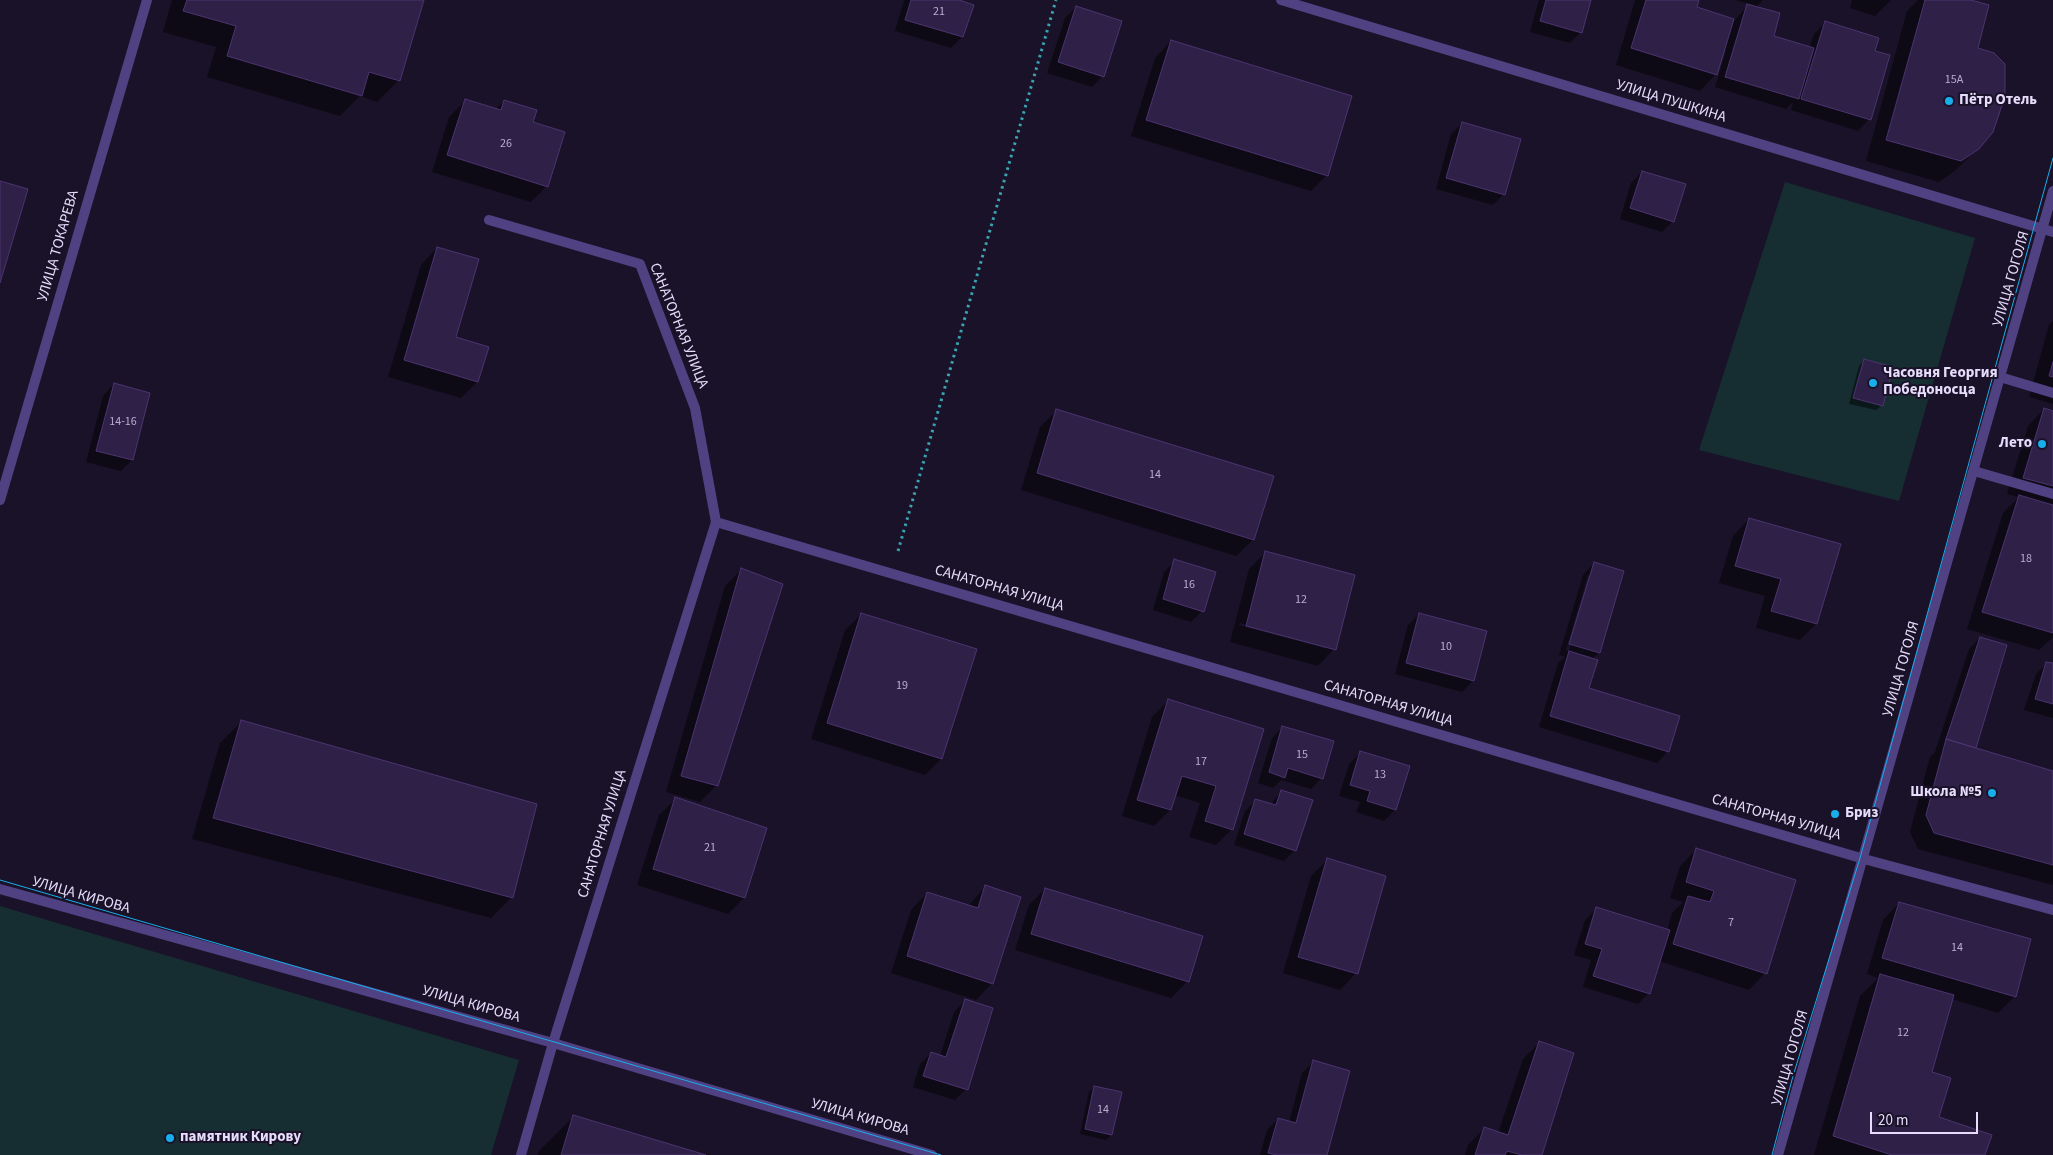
<!DOCTYPE html>
<html>
<head>
<meta charset="utf-8">
<style>
	body { margin:0 }
	#map { position:relative; width:2053px; height:1155px; overflow:hidden; background:#1a1228; font-family:"Source Sans 3",sans-serif }
	canvas { display:block }
	.scale { position:absolute; left:1870px; top:1112px; width:108px; height:22px; box-sizing:border-box; border:2px solid #e6dcfc; border-top:0; padding-left:6px; font-size:15px; line-height:18px; white-space:nowrap; color:#e6dcfc; -webkit-text-stroke:4px #1a1228; paint-order:stroke }
</style>
</head>
<body>
<div id="map">
<canvas width="2053" height="1155"></canvas>
<div class="scale">20 m</div>
</div>
<script>
const c = document.querySelector('canvas').getContext('2d');
c.lineJoin = 'round';
function fill(path, color) {
  c.fillStyle = color;
  c.fill(path, 'evenodd');
}
function poly(rows) {
  const path = new Path2D();
  for (const r of rows) {
    path.moveTo(r[0], r[1]);
    for (let i = 2; i < r.length; i += 2) path.lineTo(r[i], r[i + 1]);
  }
  return path;
}
function trace(path, color, width, dash) {
  c.strokeStyle = color;
  c.lineWidth = width;
  c.lineCap = dash ? 'butt' : 'round';
  c.setLineDash(dash || []);
  c.stroke(path);
}
function drawText(font, color, halo, rows, align = 'center') {
  c.font = font + ' "Source Sans 3",sans-serif';
  c.lineWidth = 4;
  c.setLineDash([]);
  c.textBaseline = 'middle';
  c.strokeStyle = halo;
  c.fillStyle = color;
  for (const [text, x, y, turn = 0] of rows) {
    c.save();
    c.translate(x, y);
    c.rotate((+turn || 0) * Math.PI / 180);
    c.textAlign = isNaN(turn) ? turn : align;
    if (halo) c.strokeText(text, 0, 0);
    c.fillText(text, 0, 0);
    c.restore();
  }
}
fill(poly([
	[1785,182,1975,238,1899,501,1699,450],
	[0,906,519,1060,491,1155,0,1155]
]), '#162d31');
fill(poly([
	[172,0,422,0,399,80,377,102,360,96,340,116,207,77,216,47,163,32],
	[904,0,954,0,962,37,951,48,895,31],
	[1539,0,1590,0,1581,32,1570,43,1530,32],
	[1635,0,1697,0,1695,8,1735,20,1749,4,1735,0,1763,0,1756,7,1772,37,1809,48,1814,34,1825,23,1874,52,1869,119,1858,131,1791,110,1793,102,1786,109,1715,87,1726,51,1723,50,1716,74,1700,91,1616,65],
	[1852,0,1891,0,1875,16,1850,8],
	[1918,0,1966,0,1976,49,1978,148,1956,170,1939,182,1866,161,1907,11],
	[1076,7,1103,76,1092,87,1047,73,1065,18],
	[1171,41,1327,175,1311,191,1131,136,1155,58],
	[465,101,495,110,504,101,547,186,531,202,432,172,449,117],
	[1462,123,1504,194,1493,205,1436,189,1451,134],
	[1642,172,1673,221,1662,232,1620,219,1631,183],
	[437,248,455,338,477,382,461,398,388,377,421,265],
	[2053,321,2053,404,2029,397,2049,325],
	[1864,360,1882,405,1876,410,1849,404,1859,366],
	[114,384,149,393,132,460,121,471,86,462,103,396],
	[2044,409,2053,412,2053,637,2039,650,1967,629,2003,513,2019,497,2007,494,2028,426],
	[1056,411,1253,540,1236,556,1021,490,1040,427],
	[1749,519,1816,624,1800,640,1756,628,1765,596,1719,583,1733,536],
	[1266,552,1334,649,1318,666,1230,642,1249,569],
	[1240,623,1325,646,1325,648,1239,625],
	[1175,561,1202,611,1191,622,1153,610,1164,572],
	[1594,563,1599,653,1592,659,1587,689,1668,751,1657,763,1539,727,1558,663,1565,657,1559,655,1583,575],
	[1588,575,1591,575,1569,651,1566,650],
	[741,570,717,785,700,802,666,792,725,586],
	[862,614,975,650,941,759,925,775,811,739,845,630],
	[1419,614,1486,632,1473,681,1462,692,1395,674,1408,625],
	[1980,638,1975,749,2053,772,2053,885,1918,849,1910,832,1930,757,1935,752,1969,649],
	[2047,663,2053,665,2053,718,2024,710,2036,674],
	[1168,701,1262,730,1232,829,1216,845,1189,837,1200,803,1174,795,1170,810,1154,826,1122,816,1152,717],
	[241,722,512,897,491,918,192,839,220,743],
	[1283,727,1322,778,1311,789,1281,780,1273,788,1258,783,1272,738],
	[1360,753,1395,810,1384,821,1356,812,1360,802,1339,796,1349,764],
	[1282,791,1295,850,1284,861,1234,845,1245,811,1256,800,1270,805],
	[676,799,744,898,728,914,637,885,659,815],
	[1696,850,1765,973,1749,990,1659,961,1649,993,1638,1004,1583,987,1591,960,1574,955,1585,920,1596,909,1667,931,1672,913,1683,902,1670,898,1680,866],
	[1327,860,1356,973,1340,990,1283,973,1311,876],
	[985,887,992,983,976,1000,891,973,911,910,927,893,968,906],
	[1045,889,1201,936,1187,982,1171,998,1015,950,1029,905],
	[1899,903,2030,940,2014,997,1998,1013,1952,999,1931,1073,1938,1118,1984,1155,1814,1155,1860,996,1878,978,1867,974,1883,920],
	[965,1001,966,1089,955,1100,913,1087,920,1064,931,1053,940,1056,954,1012],
	[1539,1043,1541,1155,1465,1155,1468,1145,1484,1129,1498,1133,1523,1059],
	[1313,1062,1326,1155,1260,1155,1267,1130,1278,1119,1289,1122,1302,1073],
	[1094,1087,1111,1135,1106,1140,1080,1134,1089,1092],
	[574,1116,702,1155,538,1155,539,1151]
]), '#0007');
const building = poly([
	[187,0,424,0,400,81,369,72,362,96,227,56,236,26,183,11,187,0],
	[911,0,959,0,974,5,963,37,905,20,911,0],
	[1546,0,1591,0,1582,33,1540,21,1546,0],
	[1646,0,1699,0,1697,7,1734,19,1717,75,1631,48,1646,0],
	[1925,0,1971,0,1989,5,1978,48,1994,53,2005,64,2005,96,1993,132,1979,149,1961,161,1886,140,1925,0],
	[1747,4,1780,13,1774,36,1814,48,1799,99,1725,77,1747,4],
	[1076,6,1122,21,1104,77,1058,62,1076,6],
	[1825,21,1879,38,1875,51,1890,55,1871,120,1801,99,1825,21],
	[1171,40,1352,96,1328,176,1146,120,1171,40],
	[465,99,501,110,504,100,537,110,533,122,565,132,548,187,447,155,465,99],
	[1462,122,1521,139,1505,195,1446,178,1462,122],
	[1642,171,1686,184,1674,222,1630,208,1642,171],
	[0,181,28,189,0,283,0,181],
	[437,247,479,259,456,337,489,347,478,382,404,360,437,247],
	[1864,359,1893,367,1883,406,1853,398,1864,359],
	[2053,362,2053,377,2049,376,2053,362],
	[114,383,150,393,133,460,96,451,114,383],
	[2044,408,2053,411,2053,486,2023,478,2044,408],
	[1056,409,1274,476,1254,540,1037,473,1056,409],
	[2019,495,2053,505,2053,633,1982,612,2019,495],
	[1749,518,1841,544,1817,624,1771,611,1781,579,1735,566,1749,518],
	[1265,551,1355,575,1336,650,1246,626,1265,551],
	[1174,559,1216,572,1204,612,1163,599,1174,559],
	[1594,562,1624,571,1600,653,1569,644,1594,562],
	[741,568,783,584,718,786,681,776,741,568],
	[861,613,977,649,942,759,827,723,861,613],
	[1419,613,1487,631,1474,681,1406,663,1419,613],
	[1980,637,2007,645,1976,748,1946,739,1980,637],
	[1569,651,1598,660,1589,688,1680,716,1669,752,1550,716,1569,651],
	[2046,662,2053,663,2053,704,2035,699,2046,662],
	[1168,699,1264,729,1233,830,1205,821,1216,786,1182,776,1171,810,1137,800,1168,699],
	[241,720,537,804,513,898,213,818,241,720],
	[1282,726,1334,741,1323,779,1288,768,1285,778,1269,772,1282,726],
	[1946,739,2053,771,2053,865,1934,833,1926,815,1946,739],
	[1360,751,1410,766,1396,810,1367,801,1370,791,1350,785,1360,751],
	[1281,790,1313,800,1296,851,1244,834,1255,799,1276,805,1281,790],
	[675,797,767,828,745,898,653,869,675,797],
	[1696,848,1796,880,1767,974,1673,944,1688,896,1710,902,1714,891,1686,882,1696,848],
	[1327,858,1386,876,1358,974,1298,957,1327,858],
	[985,885,1021,897,993,984,907,956,927,892,978,908,985,885],
	[1045,888,1203,936,1189,982,1031,934,1045,888],
	[1899,902,2031,939,2016,997,1882,958,1899,902],
	[1596,907,1670,930,1650,994,1593,976,1602,949,1585,944,1596,907],
	[1880,974,1954,995,1932,1072,1951,1078,1939,1117,1992,1135,1985,1155,1892,1155,1833,1136,1880,974],
	[965,999,993,1008,968,1090,923,1076,931,1052,946,1057,965,999],
	[1539,1041,1574,1053,1542,1155,1522,1155,1507,1151,1505,1155,1475,1155,1484,1127,1508,1135,1539,1041],
	[1313,1060,1350,1071,1327,1155,1277,1155,1268,1153,1278,1118,1296,1123,1313,1060],
	[1094,1086,1122,1092,1112,1135,1085,1129,1094,1086],
	[573,1115,706,1155,561,1155,573,1115]
]);
fill(building, '#2f2047');
trace(building, '#4c3471', 1);
trace(poly([
	[898,551,1056,0]
]), '#3aa2b1', 3, [2.5, 4]);
trace(poly([
	[2000,377,2053,393],
	[1974,471,2053,494]
]), '#504183', 10);
trace(poly([
	[1281,0,2053,232],
	[489,220,640,264,695,408,716,522,553,1043,521,1155],
	[0,500,147,0],
	[716,522,1864,859,2053,910],
	[0,889,553,1043,932,1155],
	[1778,1155,2053,191]
]), '#504183', 10);
trace(poly([
	[0,880,941,1155],
	[1772,1155,1793,1076,1860,858,2053,158]
]), '#18aeec', 1);
for (const [x, y, r, color] of [
	[1949,101,5,"#18aeec"],
	[1873,383,5,"#18aeec"],
	[2042,444,5,"#18aeec"],
	[1992,793,5,"#18aeec"],
	[1835,814,5,"#18aeec"],
	[170,1138,5,"#18aeec"]
]) {
  const dot = new Path2D();
  dot.arc(x, y, r, 0, 2 * Math.PI);
  c.fillStyle = color;
  c.fill(dot);
  trace(dot, '#1a1228', 2);
}
drawText('12px', '#b8adcf', null, [
	["21",939,12],
	["15А",1954,80],
	["26",506,144],
	["14-16",123,422],
	["14",1155,475],
	["18",2026,559],
	["16",1189,585],
	["12",1301,600],
	["10",1446,647],
	["19",902,686],
	["15",1302,755],
	["17",1201,762],
	["13",1380,775],
	["21",710,848],
	["7",1731,923],
	["14",1957,948],
	["12",1903,1033],
	["14",1103,1110]
]);
drawText('bold 15px', '#e6dcfc', '#1a1228', [
	["Пётр Отель",1959,101],
	["Часовня Георгия",1883,374],
	["Победоносца",1883,391],
	["Лето",2032,444,"right"],
	["Школа №5",1982,793,"right"],
	["Бриз",1845,814],
	["памятник Кирову",180,1138]
], 'left');
drawText('15px', '#e6dcfc', '#1a1228', [
	["УЛИЦА ПУШКИНА",1671,102,17],
	["УЛИЦА ТОКАРЕВА",59,246,-74],
	["УЛИЦА ГОГОЛЯ",2012,279,-74],
	["САНАТОРНАЯ УЛИЦА",678,326,68],
	["САНАТОРНАЯ УЛИЦА",999,589,16],
	["УЛИЦА ГОГОЛЯ",1902,669,-74],
	["САНАТОРНАЯ УЛИЦА",1388,704,16],
	["САНАТОРНАЯ УЛИЦА",1776,818,16],
	["САНАТОРНАЯ УЛИЦА",603,834,-73],
	["УЛИЦА КИРОВА",81,896,16],
	["УЛИЦА КИРОВА",471,1005,16],
	["УЛИЦА ГОГОЛЯ",1791,1058,-74],
	["УЛИЦА КИРОВА",860,1118,16]
]);
</script>
</body>
</html>
